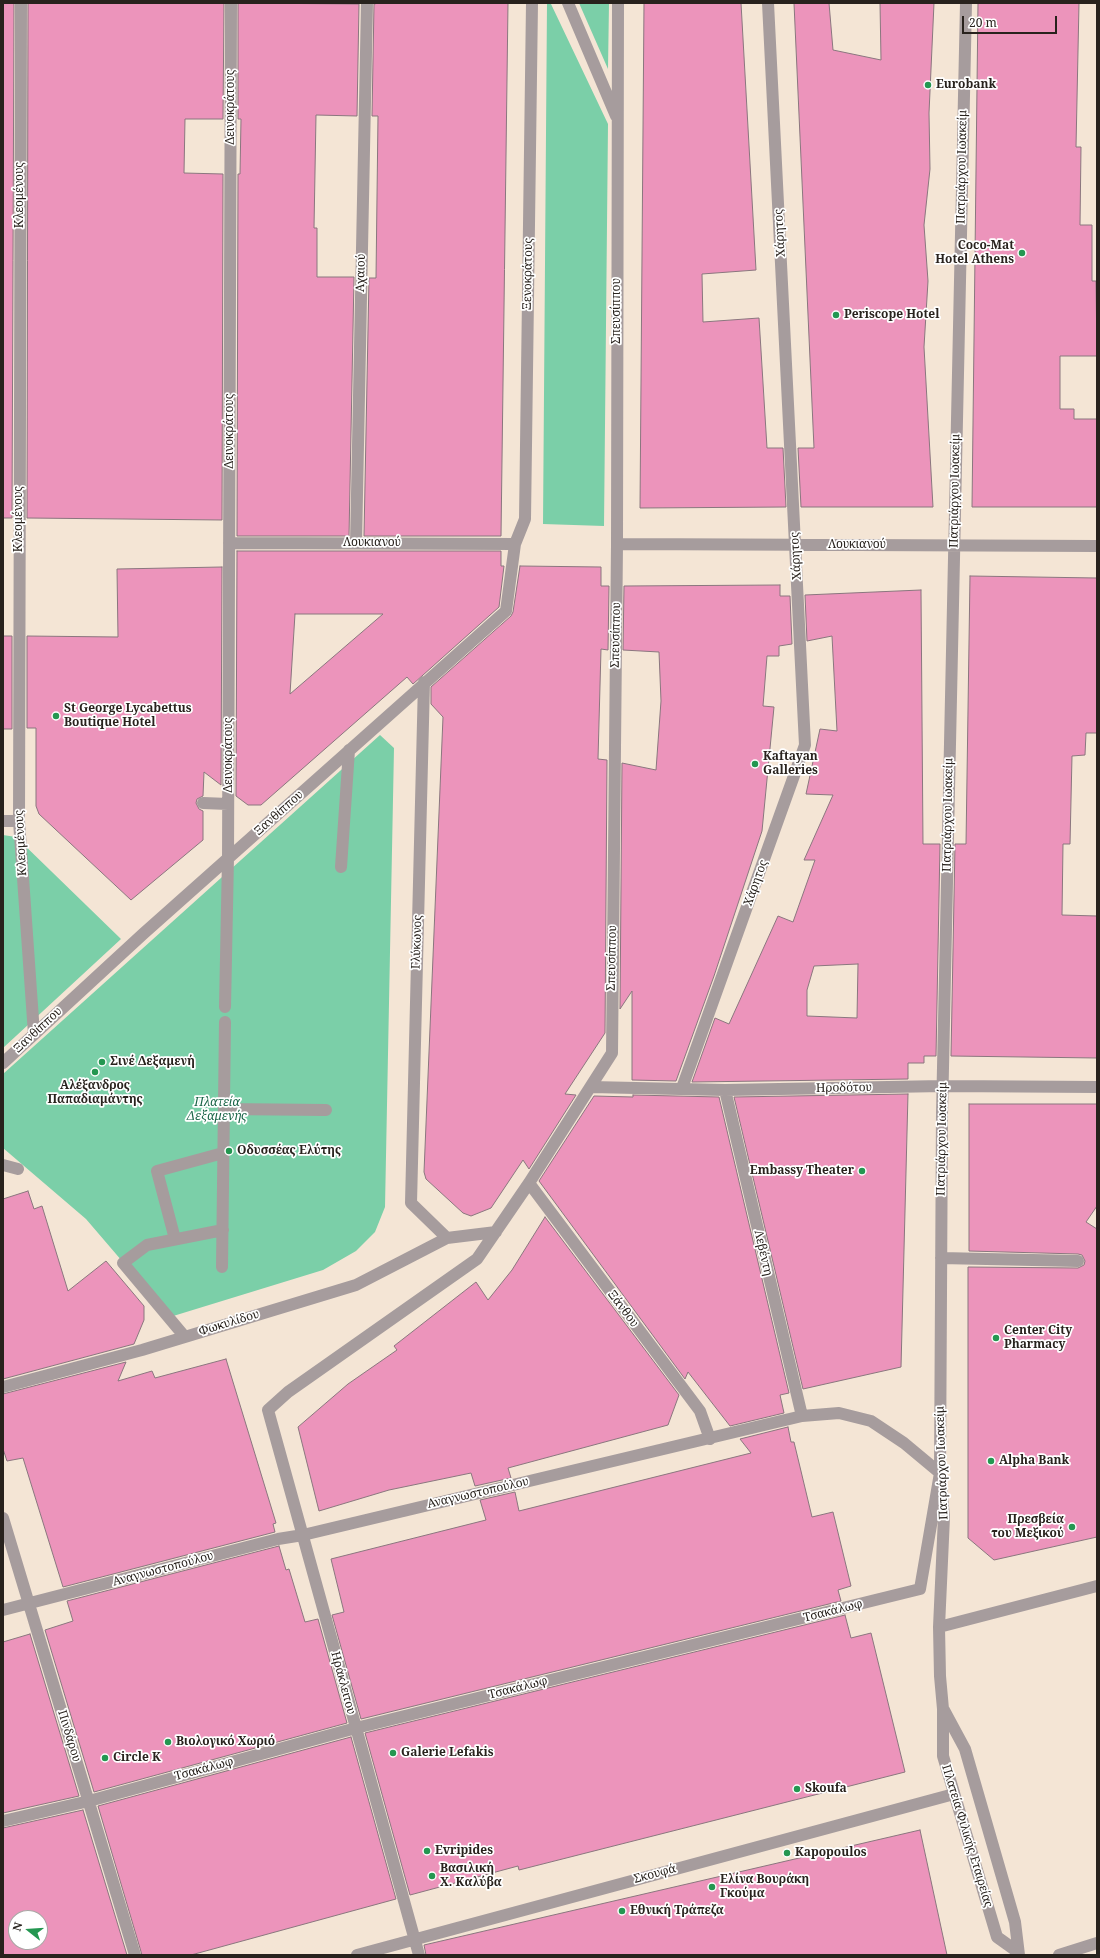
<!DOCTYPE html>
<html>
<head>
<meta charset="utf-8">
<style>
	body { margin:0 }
	#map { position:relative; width:1100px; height:1958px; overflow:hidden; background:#f4e5d5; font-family:"Noto Serif",serif }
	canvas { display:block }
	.frame { position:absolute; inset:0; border:4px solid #28221d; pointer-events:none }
	.north { position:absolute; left:8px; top:1910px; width:40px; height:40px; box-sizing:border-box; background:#fff; border:1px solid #a9a7a5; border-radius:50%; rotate:287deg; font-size:11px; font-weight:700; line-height:16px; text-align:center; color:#28221d }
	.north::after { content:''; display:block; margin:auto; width:14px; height:18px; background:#249751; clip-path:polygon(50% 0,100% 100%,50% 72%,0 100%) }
	.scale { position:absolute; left:962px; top:16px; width:95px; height:18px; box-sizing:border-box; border:2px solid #28221d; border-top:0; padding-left:5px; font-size:12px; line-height:14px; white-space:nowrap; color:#28221d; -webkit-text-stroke:3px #fff; paint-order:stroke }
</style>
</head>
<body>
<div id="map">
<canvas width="1100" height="1958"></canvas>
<div class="frame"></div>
<div class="north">N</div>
<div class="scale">20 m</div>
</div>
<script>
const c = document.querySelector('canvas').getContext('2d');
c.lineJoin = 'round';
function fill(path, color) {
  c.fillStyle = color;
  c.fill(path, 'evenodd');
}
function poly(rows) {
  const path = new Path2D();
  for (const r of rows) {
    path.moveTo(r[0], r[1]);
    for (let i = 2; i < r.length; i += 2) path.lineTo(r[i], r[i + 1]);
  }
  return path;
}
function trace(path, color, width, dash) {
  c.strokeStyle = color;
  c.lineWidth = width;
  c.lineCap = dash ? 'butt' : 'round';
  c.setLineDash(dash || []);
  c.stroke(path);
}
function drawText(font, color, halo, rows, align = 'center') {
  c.font = font + ' "Noto Serif",serif';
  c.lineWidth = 3.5;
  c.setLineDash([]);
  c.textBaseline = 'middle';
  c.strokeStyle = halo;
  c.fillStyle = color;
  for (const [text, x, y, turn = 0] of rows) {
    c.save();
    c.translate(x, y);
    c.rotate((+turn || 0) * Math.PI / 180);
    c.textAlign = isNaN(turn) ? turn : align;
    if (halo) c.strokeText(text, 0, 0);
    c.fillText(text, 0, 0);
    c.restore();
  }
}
fill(poly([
	[547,3,551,4,608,124,604,526,543,524],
	[579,3,609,3,608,69],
	[380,735,394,748,385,1207,375,1232,356,1251,323,1270,170,1317,86,1219,3,1148,3,1074],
	[3,835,16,837,121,939,3,1048]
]), '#7bcfa8');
const building = poly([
	[3,3,14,3,12,518,3,518,3,3],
	[28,3,224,3,223,119,185,119,184,173,223,174,222,520,27,518,28,3],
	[238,3,359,4,357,116,316,115,314,228,317,228,317,277,354,277,349,536,237,536,238,174,240,174,241,119,238,119,238,3],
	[379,3,508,3,501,536,364,536,369,278,376,278,378,116,372,116,374,4,379,3],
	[644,3,741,3,756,270,702,274,703,322,759,318,767,448,783,448,786,507,640,508,644,3],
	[794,3,829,3,833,50,881,60,880,3,934,3,929,113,930,169,924,225,928,281,924,347,933,507,801,507,798,448,814,448,794,3],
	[978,3,1079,3,1076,147,1081,147,1080,225,1092,225,1092,281,1096,281,1097,356,1060,356,1060,409,1074,409,1074,419,1097,419,1097,507,972,507,978,3],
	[237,551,501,551,501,566,504,566,499,607,413,684,407,677,261,805,248,805,236,796,237,551],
	[295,614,383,614,290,694,295,614],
	[520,566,601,567,601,586,609,586,608,650,601,649,598,759,607,760,605,1033,565,1094,576,1095,529,1169,523,1160,491,1208,471,1216,463,1213,426,1179,424,1172,443,717,431,704,431,687,511,616,513,612,520,566],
	[222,567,221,785,204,772,203,796,197,799,196,803,199,809,203,811,203,840,131,900,39,814,36,806,36,728,27,728,27,636,118,637,117,569,222,567],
	[970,576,1097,578,1097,733,1086,733,1085,755,1072,756,1070,844,1063,844,1062,915,1097,916,1097,1058,951,1056,955,844,966,844,970,576],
	[780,585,780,596,790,596,792,644,779,646,779,656,767,656,763,706,774,707,762,831,714,976,676,1081,632,1080,632,991,620,1009,622,763,656,770,661,701,659,652,623,650,624,586,780,585],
	[921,590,923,844,940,844,936,1056,924,1056,924,1063,908,1063,908,1079,692,1082,715,1018,729,1024,778,916,793,922,815,860,804,860,833,795,806,794,820,729,837,731,832,636,807,641,805,595,921,590],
	[858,964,857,1018,807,1016,807,990,814,966,858,964],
	[3,636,12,636,12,729,3,729,3,636],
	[908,1094,901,1367,803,1389,734,1097,908,1094],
	[633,1095,719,1097,789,1393,780,1395,784,1413,730,1426,688,1372,685,1379,539,1181,594,1096,633,1097,633,1095],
	[969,1104,1097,1104,1097,1206,1086,1222,1097,1229,1097,1537,994,1560,968,1538,968,1267,1078,1268,1084,1265,1085,1261,1082,1255,1078,1254,969,1251,969,1104],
	[28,1191,34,1209,42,1206,68,1291,106,1261,144,1306,144,1320,134,1344,3,1379,3,1199,28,1191],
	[545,1217,679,1395,668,1425,508,1468,511,1478,475,1486,471,1473,389,1490,319,1511,298,1427,348,1384,397,1350,394,1346,476,1282,488,1300,512,1270,545,1217],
	[226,1359,276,1523,273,1524,275,1532,63,1587,23,1458,7,1461,3,1449,3,1394,126,1362,118,1381,152,1371,155,1378,226,1359],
	[788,1427,791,1442,794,1442,812,1517,833,1512,851,1586,838,1590,841,1601,361,1719,332,1615,344,1612,331,1559,486,1520,480,1500,515,1492,519,1511,751,1453,740,1439,788,1427],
	[279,1546,286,1570,289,1569,305,1622,318,1619,347,1723,94,1792,45,1630,73,1621,67,1601,279,1546],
	[845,1615,851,1638,871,1633,905,1772,519,1870,518,1866,410,1895,365,1733,845,1615],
	[30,1634,79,1796,3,1813,3,1642,30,1634],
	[351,1737,396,1899,191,1955,142,1955,98,1806,351,1737],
	[83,1810,127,1955,3,1955,3,1828,83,1810],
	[16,1918,40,1918,40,1942,16,1942,16,1918],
	[920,1830,947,1955,426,1955,424,1945,920,1830]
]);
fill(building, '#ec94bb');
trace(building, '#8a767e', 1);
trace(poly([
	[21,3,19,821,34,1034],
	[568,3,616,116],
	[966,3,942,1113,940,1473,944,1517,939,1627,940,1676,943,1709,943,1756,997,1937,1018,1952],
	[229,543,515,544],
	[356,543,367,3],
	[617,544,1097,546],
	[424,682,411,1203,447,1238,496,1232],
	[203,803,228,804],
	[3,821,19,821],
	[341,867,349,750],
	[225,1007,228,858,231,3],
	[3,1063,143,934,506,611,515,544,525,519,532,3],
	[591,1087,725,1090,943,1086,1097,1087],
	[682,1088,805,745,768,3],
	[725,1090,802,1416],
	[224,1109,326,1110],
	[3,1165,18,1169],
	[529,1183,700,1411,710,1439],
	[175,1239,157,1171,223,1153],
	[941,1258,1078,1261],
	[222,1267,225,1022],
	[185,1337,123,1263,147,1245,223,1230],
	[3,1387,142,1350,356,1285,447,1238],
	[3,1518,135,1955],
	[3,1610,278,1539,303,1535,802,1416,839,1413,871,1421,904,1443,940,1473,920,1589,356,1728,89,1801,3,1821],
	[939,1627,1097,1586],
	[944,1710,965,1749,1015,1922,1019,1955],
	[357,1955,954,1794],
	[419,1955,268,1410,288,1392,477,1259,529,1183,612,1053,617,544,618,3],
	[1059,1955,1097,1943]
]), '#a69c9d', 12);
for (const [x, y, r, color] of [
	[928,85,4,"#249751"],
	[1022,253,4,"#249751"],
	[836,315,4,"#249751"],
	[56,716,4,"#249751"],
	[755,764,4,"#249751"],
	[102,1062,4,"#249751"],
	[95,1072,4,"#249751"],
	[229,1151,4,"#249751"],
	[862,1171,4,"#249751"],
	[996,1338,4,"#249751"],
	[991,1461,4,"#249751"],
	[1072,1527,4,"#249751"],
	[168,1742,4,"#249751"],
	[393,1753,4,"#249751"],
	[105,1758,4,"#249751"],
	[797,1789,4,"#249751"],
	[427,1851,4,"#249751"],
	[787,1853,4,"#249751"],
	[432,1876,4,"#249751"],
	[712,1887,4,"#249751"],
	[622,1911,4,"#249751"]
]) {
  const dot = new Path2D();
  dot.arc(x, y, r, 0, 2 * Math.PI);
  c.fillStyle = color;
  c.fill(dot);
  trace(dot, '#fff', 1.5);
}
drawText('bold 12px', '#28221d', '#fff', [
	["Eurobank",936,85],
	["Coco-Mat",1014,246,"right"],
	["Hotel Athens",1014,260,"right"],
	["Periscope Hotel",844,315],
	["St George Lycabettus",64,709],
	["Boutique Hotel",64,723],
	["Kaftayan",763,757],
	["Galleries",763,771],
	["Σινέ Δεξαμενή",110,1062],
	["Αλέξανδρος",95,1086,"center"],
	["Παπαδιαμάντης",95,1100,"center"],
	["Οδυσσέας Ελύτης",237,1151],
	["Embassy Theater",854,1171,"right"],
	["Center City",1004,1331],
	["Pharmacy",1004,1345],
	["Alpha Bank",999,1461],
	["Πρεσβεία",1064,1520,"right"],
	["του Μεξικού",1064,1534,"right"],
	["Βιολογικό Χωριό",176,1742],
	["Galerie Lefakis",401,1753],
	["Circle K",113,1758],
	["Skoufa",805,1789],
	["Evripides",435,1851],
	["Kapopoulos",795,1853],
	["Βασιλική",440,1869],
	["Χ. Καλύβα",440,1883],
	["Ελίνα Βουράκη",720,1880],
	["Γκούμα",720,1894],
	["Εθνική Τράπεζα",630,1911]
], 'left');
drawText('12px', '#28221d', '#fff', [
	["Δεινοκράτους",231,107,-90],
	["Πατριάρχου Ιωακείμ",962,167,-89],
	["Κλεομένους",20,195,-90],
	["Χάρητος",780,233,-93],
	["Αχαιού",361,273,-89],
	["Ξενοκράτους",528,274,-89],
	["Σπευσίππου",617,311,-90],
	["Δεινοκράτους",230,431,-90],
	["Πατριάρχου Ιωακείμ",955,491,-89],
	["Κλεομένους",19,519,-90],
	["Λουκιανού",372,543],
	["Λουκιανού",857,545],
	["Χάρητος",796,556,-93],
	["Σπευσίππου",616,635,-89],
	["Δεινοκράτους",229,755,-90],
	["Ξανθίππου",279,813,-42],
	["Πατριάρχου Ιωακείμ",948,815,-89],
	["Κλεομένους",21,843,-93],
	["Χάρητος",756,883,-70],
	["Γλύκωνος",417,942,-88],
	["Σπευσίππου",612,958,-89],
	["Ξανθίππου",38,1030,-43],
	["Ηροδότου",844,1088,-1],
	["Πατριάρχου Ιωακείμ",942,1139,-89],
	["Λεβέντη",763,1253,77],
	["Ξάνθου",623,1309,53],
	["Φωκυλίδου",229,1323,-17],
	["Πατριάρχου Ιωακείμ",942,1463,-92],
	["Αναγνωστοπούλου",478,1493,-13],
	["Αναγνωστοπούλου",163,1569,-15],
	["Τσακάλωφ",833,1611,-14],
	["Ηράκλειτου",343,1683,75],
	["Τσακάλωφ",518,1688,-14],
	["Πινδάρου",69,1736,73],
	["Τσακάλωφ",204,1769,-15],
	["Πλατεία Φιλικής Εταιρείας",967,1836,73],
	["Σκουφά",655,1874,-15]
]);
drawText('italic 12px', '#186446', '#fff', [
	["Πλατεία",217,1103],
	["Δεξαμενής",217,1117]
]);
</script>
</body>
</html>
